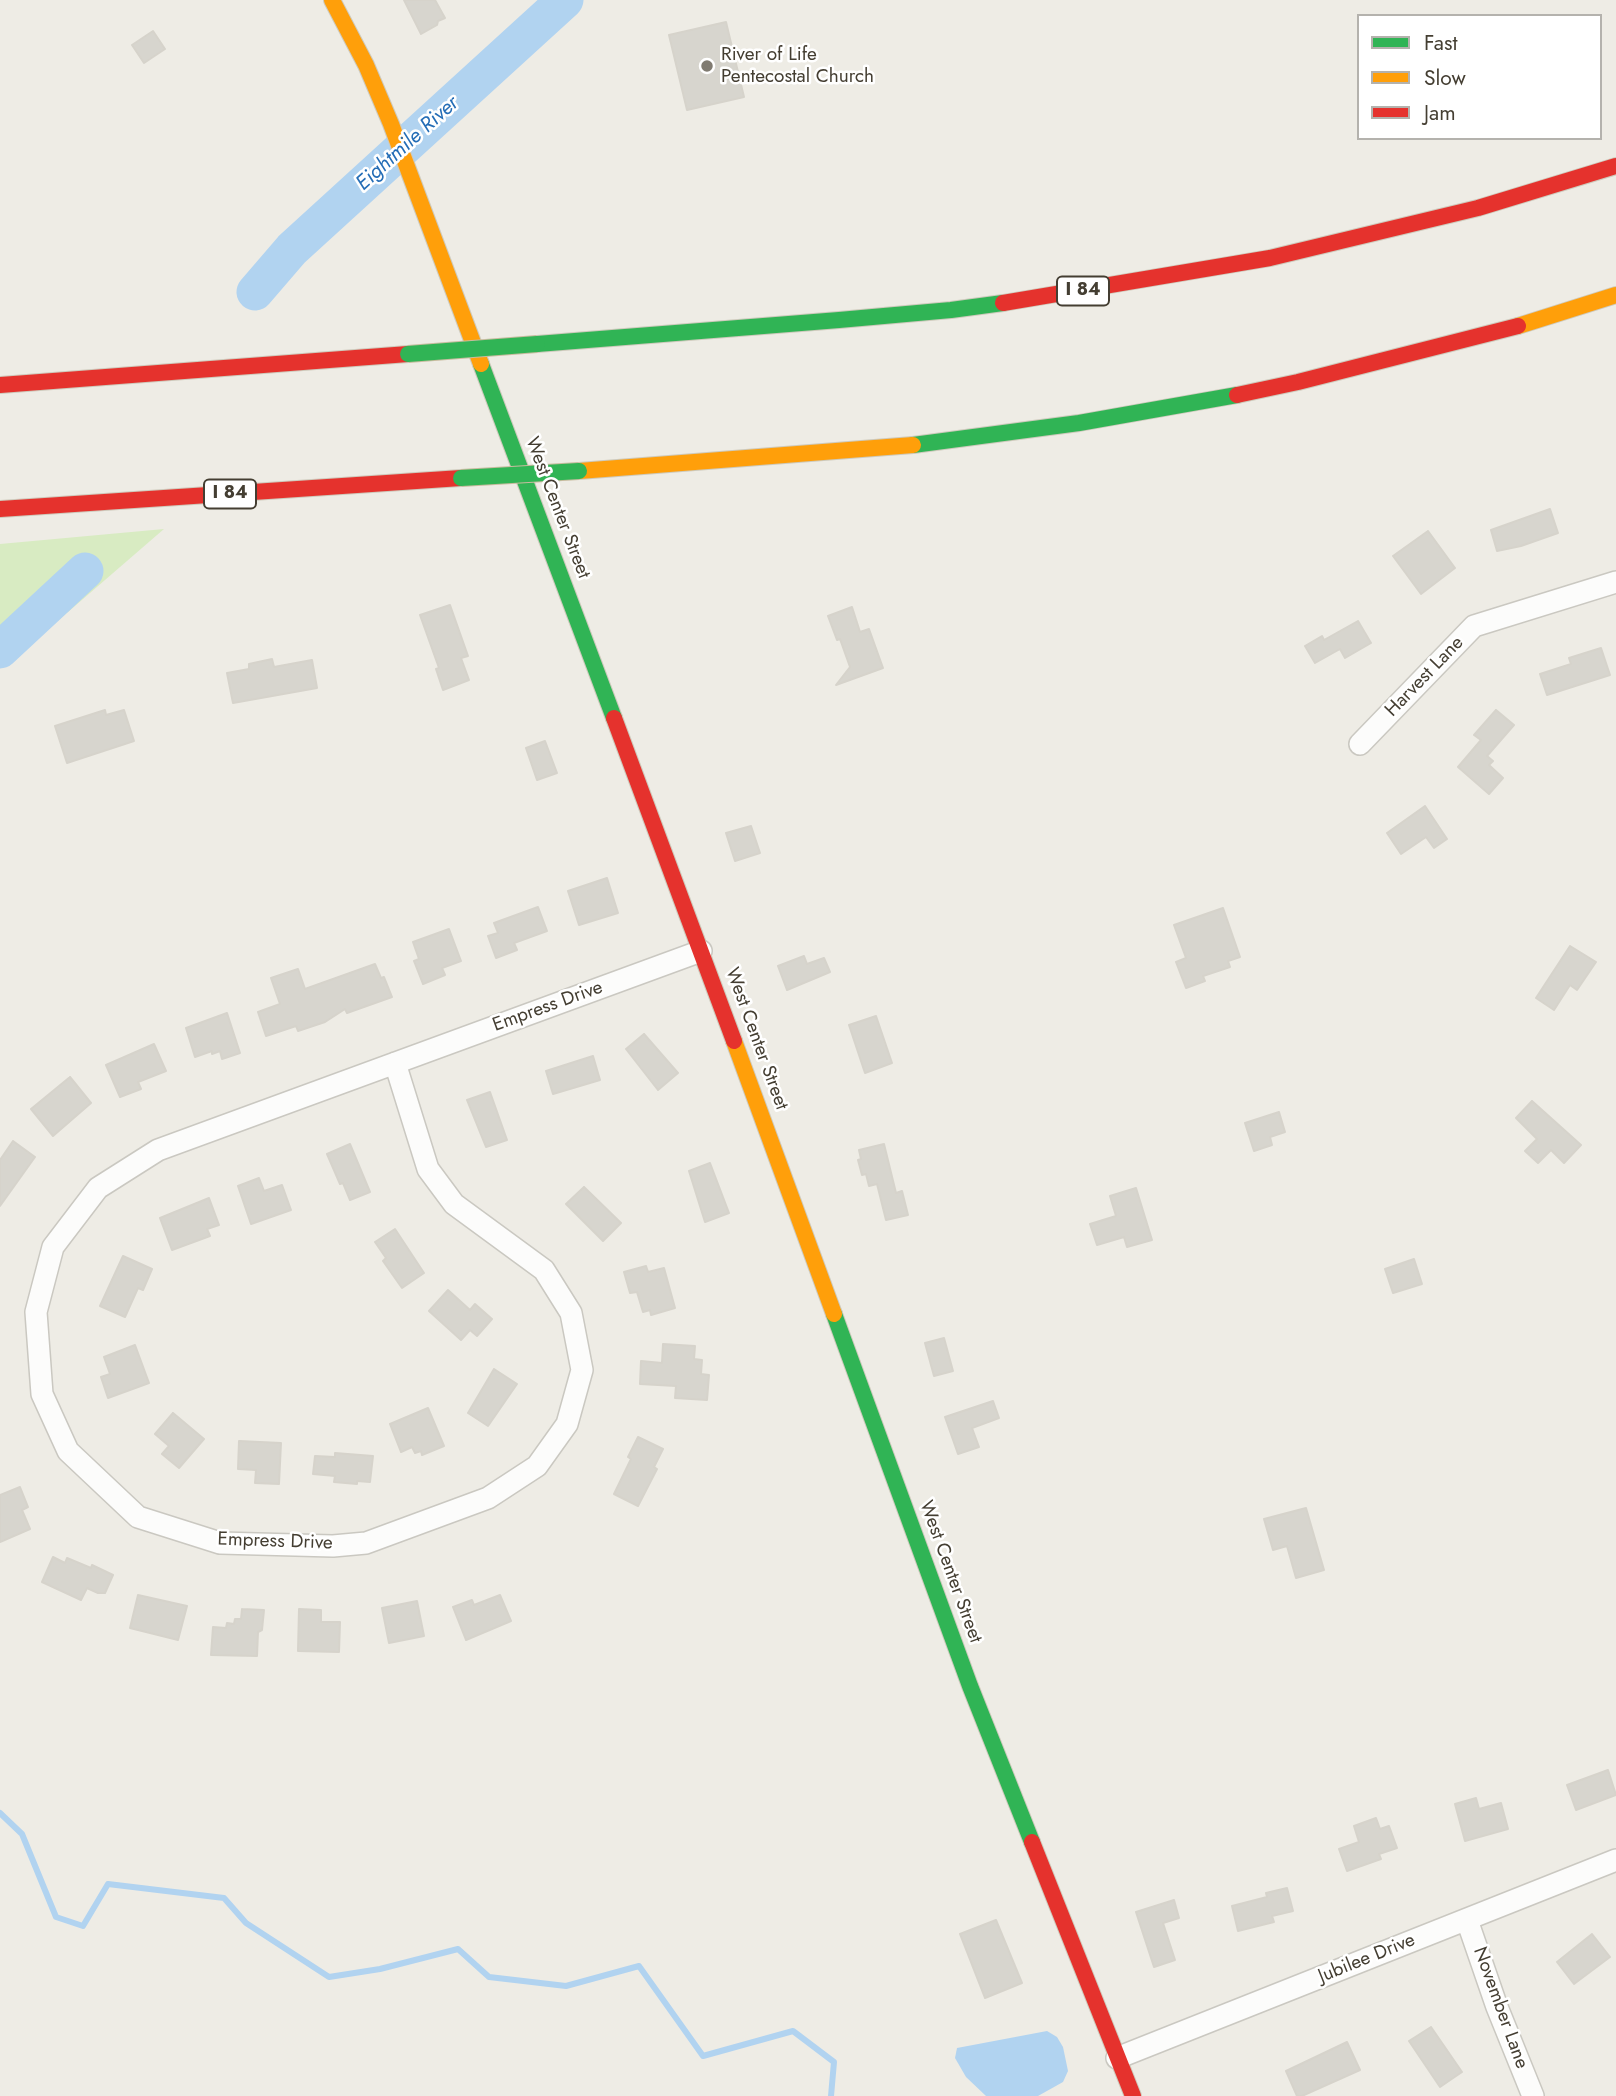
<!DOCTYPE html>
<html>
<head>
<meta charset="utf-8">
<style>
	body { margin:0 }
	#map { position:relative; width:1616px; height:2096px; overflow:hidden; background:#eeece5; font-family:Jost,sans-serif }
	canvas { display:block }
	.legend { position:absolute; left:1357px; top:14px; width:245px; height:126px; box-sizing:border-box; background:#fff; border:2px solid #b4b2ad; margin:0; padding:9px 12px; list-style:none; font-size:21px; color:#443e32 }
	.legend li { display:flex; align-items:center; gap:14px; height:35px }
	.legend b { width:35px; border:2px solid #b4b2ad }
</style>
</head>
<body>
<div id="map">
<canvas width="1616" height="2096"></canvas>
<ul class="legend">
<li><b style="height:9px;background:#30b455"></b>Fast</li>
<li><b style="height:9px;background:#ff9f0a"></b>Slow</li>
<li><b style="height:9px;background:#e5322d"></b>Jam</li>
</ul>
</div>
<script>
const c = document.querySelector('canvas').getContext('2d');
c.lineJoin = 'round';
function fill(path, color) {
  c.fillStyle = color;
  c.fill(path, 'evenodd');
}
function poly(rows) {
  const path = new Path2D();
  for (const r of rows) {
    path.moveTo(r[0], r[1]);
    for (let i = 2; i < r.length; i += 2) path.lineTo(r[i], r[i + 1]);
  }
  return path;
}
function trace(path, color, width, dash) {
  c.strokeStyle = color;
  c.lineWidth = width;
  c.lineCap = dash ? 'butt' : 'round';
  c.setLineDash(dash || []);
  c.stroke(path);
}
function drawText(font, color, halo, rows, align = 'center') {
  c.font = font + ' Jost,sans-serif';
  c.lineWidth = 5;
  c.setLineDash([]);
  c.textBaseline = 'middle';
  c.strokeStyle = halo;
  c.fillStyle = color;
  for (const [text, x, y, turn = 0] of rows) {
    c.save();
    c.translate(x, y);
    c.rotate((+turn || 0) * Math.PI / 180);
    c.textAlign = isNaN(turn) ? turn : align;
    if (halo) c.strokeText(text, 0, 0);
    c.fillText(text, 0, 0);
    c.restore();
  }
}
fill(poly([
	[164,529,31,644,0,660,0,544]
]), '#d8ebc2');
fill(poly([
	[1047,2031,1057,2037,1063,2047,1068,2071,1063,2082,1038,2096,986,2096,966,2077,955,2058,957,2048]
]), '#b1d3f0');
trace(poly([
	[0,1813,22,1834,56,1917,83,1926,108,1884,224,1898,246,1923,329,1977,380,1969,458,1949,489,1977,566,1986,639,1966,703,2056,793,2031,834,2062,831,2096]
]), '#b1d3f0', 6);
trace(poly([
	[255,292,292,249,565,0],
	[0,650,85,571]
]), '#b1d3f0', 37);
const building = poly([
	[404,0,435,0,445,18,438,21,437,25,421,34,404,0],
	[726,22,744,97,687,110,669,35,726,22],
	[153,31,165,49,144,63,132,45,153,31],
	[1550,509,1558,533,1521,546,1497,551,1491,530,1550,509],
	[1428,531,1455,568,1421,594,1393,556,1428,531],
	[450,605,468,656,461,658,469,680,443,690,436,669,439,668,420,615,450,605],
	[852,607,860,632,869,629,883,668,836,685,850,667,840,639,837,640,828,616,852,607],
	[1358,621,1371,643,1345,658,1340,649,1315,663,1305,646,1322,636,1324,640,1358,621],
	[1601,648,1610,675,1547,695,1540,674,1571,664,1569,658,1601,648],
	[272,659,274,667,312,660,317,688,233,703,227,673,249,669,249,664,272,659],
	[105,710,106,715,124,710,134,741,67,763,55,726,105,710],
	[1496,710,1514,725,1487,756,1493,761,1489,765,1503,778,1489,794,1458,767,1481,740,1474,735,1496,710],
	[545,741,557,773,537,780,526,748,545,741],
	[1425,806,1447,839,1434,848,1426,837,1401,854,1387,833,1425,806],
	[751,826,760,853,735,861,726,833,751,826],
	[607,878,618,913,579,925,568,891,607,878],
	[538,907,547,931,514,943,517,950,496,958,488,936,498,933,494,923,538,907],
	[1223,908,1240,957,1228,961,1230,967,1203,976,1205,981,1186,988,1176,962,1186,958,1174,925,1223,908],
	[449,929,461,961,442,968,445,975,423,984,414,961,419,959,413,942,449,929],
	[1570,946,1596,962,1577,990,1570,985,1554,1010,1536,998,1570,946],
	[804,956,807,964,824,958,830,972,787,990,778,966,804,956],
	[375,964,381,978,384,977,392,997,347,1013,345,1009,325,1022,298,1031,296,1026,266,1036,258,1012,280,1004,271,978,298,969,305,989,375,964],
	[227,1013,240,1053,222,1059,220,1051,212,1054,212,1051,195,1057,186,1028,227,1013],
	[876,1016,892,1063,865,1073,849,1025,876,1016],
	[644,1034,678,1073,658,1090,626,1049,644,1034],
	[154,1044,166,1071,138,1082,141,1089,120,1097,106,1065,154,1044],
	[593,1056,600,1080,553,1094,546,1071,593,1056],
	[70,1077,91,1103,53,1136,31,1109,70,1077],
	[490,1092,507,1140,486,1147,467,1100,490,1092],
	[1532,1101,1581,1145,1564,1163,1551,1150,1538,1163,1525,1151,1537,1139,1516,1118,1532,1101],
	[1279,1112,1285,1132,1270,1137,1272,1145,1254,1151,1245,1123,1279,1112],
	[13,1141,35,1157,0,1206,0,1160,13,1141],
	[350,1144,370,1192,350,1200,343,1183,340,1184,327,1154,350,1144],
	[884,1144,896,1193,902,1191,908,1215,886,1220,877,1184,869,1186,866,1174,862,1175,858,1160,861,1159,859,1150,884,1144],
	[710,1163,729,1213,705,1222,689,1171,710,1163],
	[259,1178,264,1191,282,1185,291,1210,251,1224,238,1186,259,1178],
	[584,1187,621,1223,603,1241,566,1204,584,1187],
	[1136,1188,1152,1240,1127,1247,1124,1237,1097,1245,1090,1224,1116,1216,1110,1196,1136,1188],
	[209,1198,219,1225,207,1229,210,1236,172,1250,160,1218,209,1198],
	[395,1229,424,1273,402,1288,383,1261,386,1258,375,1242,395,1229],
	[123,1256,152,1269,143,1290,138,1288,125,1317,100,1306,123,1256],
	[1414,1259,1422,1284,1393,1293,1385,1269,1414,1259],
	[646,1266,648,1272,664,1268,675,1308,651,1315,650,1310,643,1312,637,1292,630,1293,624,1272,646,1266],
	[448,1290,470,1310,475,1304,492,1319,477,1336,470,1330,461,1340,429,1311,448,1290],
	[944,1338,953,1371,934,1376,925,1343,944,1338],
	[663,1344,695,1346,694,1359,702,1360,701,1374,709,1375,707,1400,675,1398,676,1386,640,1384,641,1361,662,1363,663,1344],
	[135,1345,149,1383,108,1398,101,1377,110,1374,104,1357,135,1345],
	[494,1369,517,1384,488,1426,468,1413,494,1369],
	[993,1401,999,1418,972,1428,979,1447,958,1454,945,1417,993,1401],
	[428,1408,444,1446,422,1455,421,1451,415,1453,412,1447,401,1452,390,1424,428,1408],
	[173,1413,204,1439,179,1468,162,1454,169,1446,155,1434,173,1413],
	[638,1437,663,1449,654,1467,657,1469,638,1506,614,1494,631,1459,628,1457,638,1437],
	[239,1441,281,1443,279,1484,255,1483,256,1470,238,1469,239,1441],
	[335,1453,373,1456,370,1482,357,1481,357,1484,334,1482,335,1476,313,1474,315,1456,335,1457,335,1453],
	[20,1487,28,1507,22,1510,30,1529,0,1542,0,1495,20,1487],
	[1306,1508,1324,1570,1296,1578,1287,1546,1273,1550,1264,1519,1306,1508],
	[53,1557,65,1563,67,1558,91,1568,92,1565,113,1575,105,1593,98,1593,87,1588,81,1600,42,1582,53,1557],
	[138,1595,187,1606,178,1640,130,1628,138,1595],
	[500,1595,511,1621,466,1640,453,1607,472,1600,474,1605,500,1595],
	[417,1601,424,1636,389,1643,382,1608,417,1601],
	[242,1609,264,1610,262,1630,258,1632,257,1656,211,1655,213,1627,226,1628,227,1623,234,1624,235,1619,241,1619,242,1609],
	[299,1609,321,1610,321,1622,340,1622,339,1652,298,1651,299,1609],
	[1608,1770,1616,1795,1576,1810,1567,1785,1608,1770],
	[1476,1798,1479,1809,1501,1803,1508,1829,1465,1841,1455,1804,1476,1798],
	[1376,1818,1380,1829,1389,1826,1397,1848,1379,1854,1381,1859,1347,1871,1339,1849,1359,1842,1354,1826,1376,1818],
	[1287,1888,1293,1911,1272,1916,1274,1922,1238,1931,1232,1906,1267,1897,1266,1893,1287,1888],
	[1174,1900,1179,1918,1163,1923,1175,1960,1154,1967,1136,1912,1174,1900],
	[996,1920,1022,1983,985,1998,960,1934,996,1920],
	[1592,1934,1610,1957,1574,1984,1557,1962,1592,1934],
	[1431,2027,1462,2072,1440,2087,1409,2041,1431,2027],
	[1347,2042,1360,2070,1302,2096,1297,2096,1286,2071,1347,2042]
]);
fill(building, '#d7d5ce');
trace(building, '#d6d3cb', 2);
const street = poly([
	[1360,744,1474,626,1616,582],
	[395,1063,428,1169,454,1204,544,1270,571,1313,582,1370,567,1424,537,1466,488,1498,366,1543,333,1546,220,1543,138,1517,68,1451,42,1394,36,1312,53,1247,98,1188,158,1150,701,951],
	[1467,1920,1497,2007,1533,2096],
	[1117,2058,1616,1860]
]);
const fast = poly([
	[537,344,839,320,951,310,1003,303],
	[481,364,614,718],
	[913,445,1079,423,1237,395],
	[834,1314,970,1686,1032,1842]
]);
const slow = poly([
	[332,0,366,65,391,124,481,364],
	[1518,326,1616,295],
	[579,471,913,445],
	[734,1041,834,1314]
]);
const jam = poly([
	[1003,303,1270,258,1478,208,1616,166],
	[0,385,408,354],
	[1237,395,1298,382,1518,326],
	[0,509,461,478],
	[614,718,734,1041],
	[1032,1842,1133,2096]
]);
trace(street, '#cac8c1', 24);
trace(fast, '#cecabc', 18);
trace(slow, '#cecabc', 18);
trace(jam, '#cecabc', 18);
trace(street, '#fcfcfb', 21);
trace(fast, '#30b455', 16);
trace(slow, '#ff9f0a', 16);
trace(jam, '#e5322d', 16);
const fastBridge = poly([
	[408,354,537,344],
	[461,478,579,471]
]);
trace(fastBridge, '#c8bc9f', 18, []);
trace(fastBridge, '#30b455', 16);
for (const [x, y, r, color] of [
	[707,66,7,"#807b71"]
]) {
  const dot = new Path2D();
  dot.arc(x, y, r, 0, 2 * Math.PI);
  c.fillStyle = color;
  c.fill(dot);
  trace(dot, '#fff', 2.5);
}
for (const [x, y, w] of [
	[1083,291,52],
	[230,494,52]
]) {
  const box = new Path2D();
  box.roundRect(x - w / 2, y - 14.5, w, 29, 5);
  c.fillStyle = '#fff';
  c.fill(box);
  trace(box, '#443e32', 2);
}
drawText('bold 18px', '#443e32', null, [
	["I 84",1083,291],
	["I 84",230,494]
]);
drawText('19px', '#443e32', '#fff', [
	["River of Life",721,55],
	["Pentecostal Church",721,77]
], 'left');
drawText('19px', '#443e32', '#fff', [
	["West Center Street",557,508,69],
	["Harvest Lane",1425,677,-46],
	["Empress Drive",548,1007,-20],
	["West Center Street",756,1039,70],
	["Empress Drive",275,1542,2],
	["West Center Street",950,1572,70],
	["Jubilee Drive",1367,1959,-22],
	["November Lane",1500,2008,70]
]);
drawText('italic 21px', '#246db6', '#fff', [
	["Eightmile River",408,144,-42]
]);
</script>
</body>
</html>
